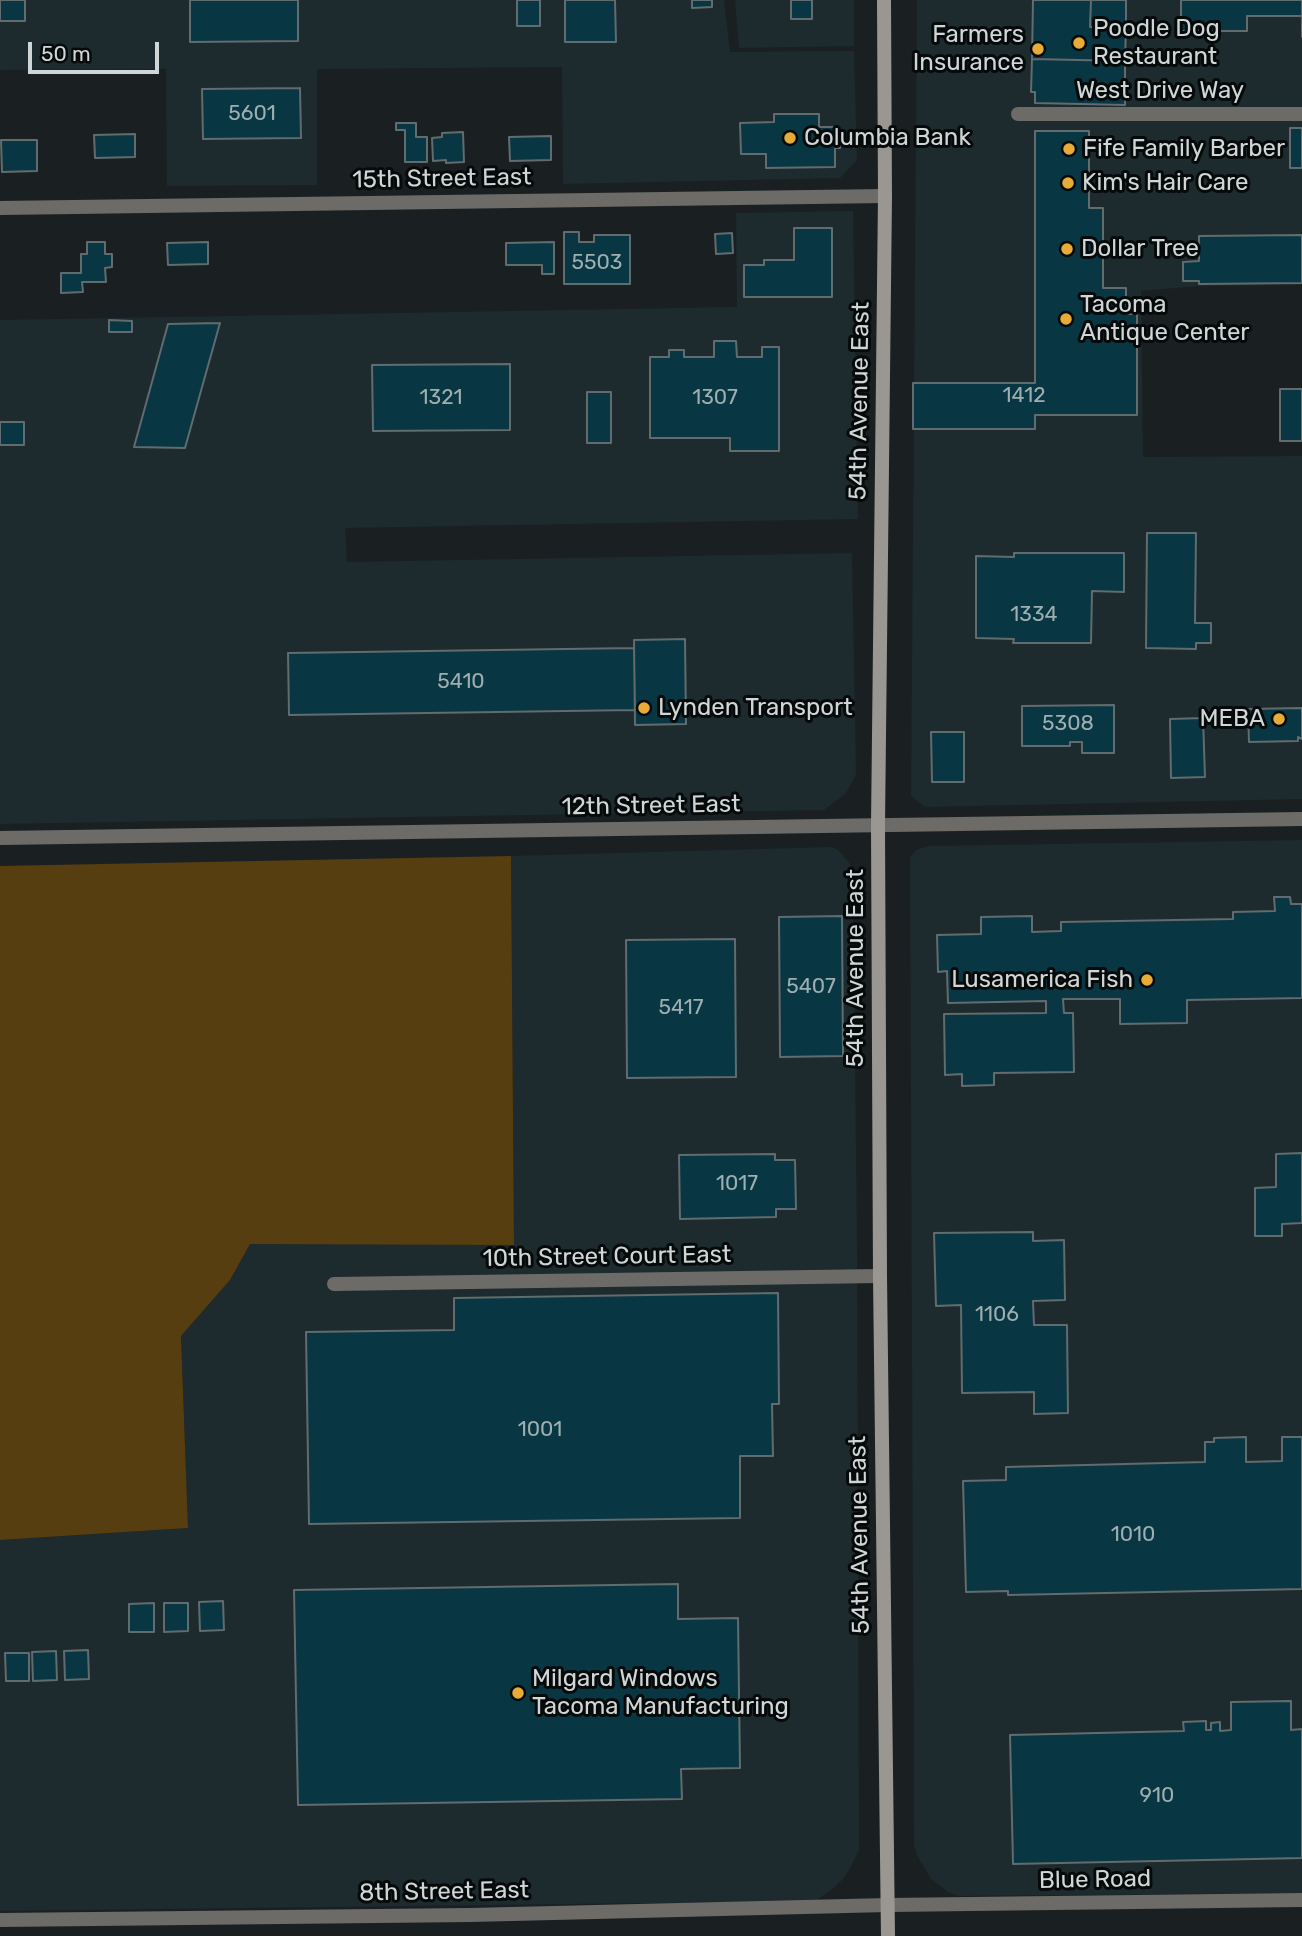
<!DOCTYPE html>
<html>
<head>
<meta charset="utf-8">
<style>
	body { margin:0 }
	#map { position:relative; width:1302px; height:1936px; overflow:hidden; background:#1a2022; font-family:Rubik,sans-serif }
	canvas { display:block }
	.scale { position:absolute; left:28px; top:42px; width:131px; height:32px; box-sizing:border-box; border:4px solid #d0d5d6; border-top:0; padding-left:9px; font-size:21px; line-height:24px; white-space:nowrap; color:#d0d5d6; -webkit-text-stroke:5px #070a0a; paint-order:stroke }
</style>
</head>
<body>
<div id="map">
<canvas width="1302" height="1936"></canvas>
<div class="scale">50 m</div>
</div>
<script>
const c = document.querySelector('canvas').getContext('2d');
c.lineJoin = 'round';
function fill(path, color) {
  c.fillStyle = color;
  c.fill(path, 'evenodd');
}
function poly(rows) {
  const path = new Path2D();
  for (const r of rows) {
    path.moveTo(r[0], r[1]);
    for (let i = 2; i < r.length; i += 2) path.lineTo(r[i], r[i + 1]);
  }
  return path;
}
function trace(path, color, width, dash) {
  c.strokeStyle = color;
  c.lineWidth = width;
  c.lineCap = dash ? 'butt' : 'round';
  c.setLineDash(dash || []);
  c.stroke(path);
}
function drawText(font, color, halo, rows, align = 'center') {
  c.font = font + ' Rubik,sans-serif';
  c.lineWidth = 6;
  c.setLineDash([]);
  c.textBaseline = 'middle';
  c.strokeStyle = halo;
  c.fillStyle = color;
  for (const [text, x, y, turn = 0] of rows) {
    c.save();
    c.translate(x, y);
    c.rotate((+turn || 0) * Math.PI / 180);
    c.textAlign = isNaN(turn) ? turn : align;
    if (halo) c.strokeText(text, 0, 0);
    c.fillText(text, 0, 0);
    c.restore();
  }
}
fill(poly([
	[0,0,724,0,730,52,854,51,857,160,840,178,563,184,562,67,317,69,317,185,167,186,166,69,0,70],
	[735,0,854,0,854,46,739,48],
	[917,0,1302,0,1302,285,1198,286,1141,291,1143,457,1302,456,1302,799,925,807,911,796],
	[853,211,858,519,345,528,347,562,852,553,856,775,845,794,824,810,0,824,0,320,737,307,736,213],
	[1302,840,1302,1893,958,1896,948,1892,931,1879,918,1857,914,1845,910,857,916,850,929,846],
	[832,847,838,850,849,862,853,877,857,1242,859,1850,849,1870,843,1879,834,1888,815,1901,0,1911,0,1540,188,1528,181,1336,230,1280,250,1244,514,1244,511,856]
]), '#1d2a2e');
fill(poly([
	[511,856,514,1245,250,1244,230,1280,181,1336,188,1528,0,1540,0,866]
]), '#563e11');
const building = poly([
	[0,0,25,0,25,21,0,21,0,0],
	[190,0,298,0,298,41,190,42,190,0],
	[517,0,540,0,540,26,517,26,517,0],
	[565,0,615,0,616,42,565,42,565,0],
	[692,0,712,0,712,7,692,8,692,0],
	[791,0,812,0,812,19,791,19,791,0],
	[1033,0,1091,0,1090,27,1126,27,1125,61,1032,59,1033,0],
	[1091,0,1126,0,1126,27,1090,27,1091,0],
	[1181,0,1302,0,1302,37,1302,16,1247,16,1247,31,1181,31,1181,0],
	[1032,59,1125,61,1125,105,1035,103,1035,92,1031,92,1032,59],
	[300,88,301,138,203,139,202,89,300,88],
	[774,114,819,114,819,127,839,127,840,148,835,148,835,167,766,168,766,154,741,154,740,123,774,122,774,114],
	[396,123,416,123,416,137,427,137,427,162,405,162,405,130,396,130,396,123],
	[1290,128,1302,128,1302,168,1290,168,1290,128],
	[1035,131,1089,131,1089,208,1103,208,1103,288,1126,288,1126,314,1137,314,1137,415,1035,415,1035,429,913,429,913,383,1035,383,1035,131],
	[463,132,464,162,446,163,446,160,433,161,432,138,442,137,442,133,463,132],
	[135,134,135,157,95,158,94,135,135,134],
	[551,136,551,160,510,161,509,137,551,136],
	[1,140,37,140,37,171,2,172,1,140],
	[794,228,832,228,832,297,744,297,744,265,764,265,764,260,794,260,794,228],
	[564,232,579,232,579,242,594,242,594,235,630,235,630,284,564,284,564,232],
	[732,233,733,253,716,254,715,234,732,233],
	[1302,235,1302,283,1199,284,1199,281,1183,281,1183,262,1199,261,1199,236,1302,235],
	[87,242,105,242,105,254,112,254,112,267,105,268,106,282,82,282,83,292,61,293,61,273,81,273,81,254,87,254,87,242],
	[208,242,208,264,168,265,167,243,208,242],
	[554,242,554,274,542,274,542,265,506,265,506,243,554,242],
	[109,320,132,321,132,332,109,332,109,320],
	[220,323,185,448,134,447,168,324,220,323],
	[714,341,736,341,737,357,762,357,762,347,779,347,779,451,730,451,730,438,650,438,650,357,669,357,669,350,684,350,684,357,714,357,714,341],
	[510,364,510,430,373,431,372,365,510,364],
	[1280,389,1302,389,1302,441,1280,441,1280,389],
	[587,392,611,392,611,443,587,443,587,392],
	[0,422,24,422,24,445,0,445,0,422],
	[1147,533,1196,533,1195,623,1211,623,1211,643,1196,643,1196,649,1146,648,1147,533],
	[1014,553,1124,553,1124,592,1092,591,1091,643,1013,643,1014,639,976,638,976,556,1014,557,1014,553],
	[685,639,686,724,635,725,634,640,685,639],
	[634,648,635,710,289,715,288,653,634,648],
	[1114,705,1114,753,1082,753,1082,742,1070,742,1070,746,1022,746,1022,706,1114,705],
	[1302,708,1302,739,1298,737,1298,741,1249,742,1248,709,1302,708],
	[1203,718,1205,777,1171,778,1170,719,1203,718],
	[931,732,964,732,964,782,932,782,931,732],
	[1274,897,1290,897,1291,904,1302,904,1302,998,1187,1000,1187,1023,1120,1024,1120,999,1063,999,1064,1013,1073,1013,1074,1072,994,1073,994,1085,962,1086,962,1074,945,1075,944,1014,1046,1013,1046,1001,948,1003,947,971,938,972,937,935,981,934,981,917,1032,916,1032,932,1061,931,1061,922,1233,919,1233,912,1275,911,1274,897],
	[842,916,843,1056,780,1057,779,917,842,916],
	[735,939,736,1077,627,1078,626,940,735,939],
	[1302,1153,1302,1223,1282,1224,1282,1236,1255,1236,1255,1188,1276,1187,1276,1154,1302,1153],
	[775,1154,775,1160,795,1160,796,1209,776,1209,776,1217,680,1219,679,1155,775,1154],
	[1033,1232,1033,1241,1064,1240,1065,1300,1033,1301,1034,1325,1067,1325,1068,1413,1034,1414,1034,1392,962,1393,961,1305,936,1306,934,1233,1033,1232],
	[778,1293,779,1404,772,1404,773,1456,740,1456,740,1518,309,1524,306,1332,454,1330,454,1298,778,1293],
	[1246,1437,1246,1462,1282,1461,1282,1437,1302,1437,1302,1589,1008,1595,1008,1591,966,1592,963,1481,1006,1480,1006,1467,1205,1462,1205,1442,1214,1442,1214,1438,1246,1437],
	[678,1584,678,1619,738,1618,740,1768,681,1769,682,1799,298,1805,294,1590,678,1584],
	[223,1601,224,1630,200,1631,199,1602,223,1601],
	[154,1603,154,1632,129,1632,129,1604,154,1603],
	[164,1603,188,1603,188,1631,164,1632,164,1603],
	[88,1650,89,1679,65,1680,64,1651,88,1650],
	[56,1651,57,1680,33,1681,32,1652,56,1651],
	[5,1653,29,1653,29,1681,6,1681,5,1653],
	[1291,1701,1291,1730,1302,1729,1302,1858,1013,1864,1010,1735,1184,1731,1183,1722,1206,1721,1206,1730,1211,1730,1211,1723,1220,1722,1220,1731,1231,1730,1231,1702,1291,1701]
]);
fill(building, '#083743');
trace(building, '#626b6d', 2);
trace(poly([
	[1018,114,1302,114],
	[0,208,885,196],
	[334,1284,880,1276],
	[0,1920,470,1915,888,1905,1302,1900]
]), '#6d6b68', 14);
trace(poly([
	[0,838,1302,819]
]), '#6d6b68', 14);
trace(poly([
	[884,0,885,196,878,825,880,1276,888,1936]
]), '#9a9792', 14);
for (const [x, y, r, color] of [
	[1079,43,7,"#e7ac37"],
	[1038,49,7,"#e7ac37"],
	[790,138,7,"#e7ac37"],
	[1069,149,7,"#e7ac37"],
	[1068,183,7,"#e7ac37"],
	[1067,249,7,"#e7ac37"],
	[1066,319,7,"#e7ac37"],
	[644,708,7,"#e7ac37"],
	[1279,719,7,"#e7ac37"],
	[1147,980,7,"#e7ac37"],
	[518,1693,7,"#e7ac37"]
]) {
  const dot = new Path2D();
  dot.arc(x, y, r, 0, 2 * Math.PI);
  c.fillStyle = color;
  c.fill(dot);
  trace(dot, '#070a0a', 2.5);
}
drawText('21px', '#9eaeb1', null, [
	["5601",252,114],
	["5503",597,263],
	["1412",1024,396],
	["1321",441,398],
	["1307",715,398],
	["1334",1034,615],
	["5410",461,682],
	["5308",1068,724],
	["5407",811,987],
	["5417",681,1008],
	["1017",737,1184],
	["1106",997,1315],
	["1001",540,1430],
	["1010",1133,1535],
	["910",1157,1796]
]);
drawText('24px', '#d0d5d6', '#070a0a', [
	["Poodle Dog",1093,29],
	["Restaurant",1093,57],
	["Farmers",1024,35,"right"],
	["Insurance",1024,63,"right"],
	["Columbia Bank",804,138],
	["Fife Family Barber",1083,149],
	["Kim's Hair Care",1082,183],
	["Dollar Tree",1081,249],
	["Tacoma",1080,305],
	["Antique Center",1080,333],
	["Lynden Transport",658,708],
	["MEBA",1265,719,"right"],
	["Lusamerica Fish",1133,980,"right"],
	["Milgard Windows",532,1679],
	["Tacoma Manufacturing",532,1707]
], 'left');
drawText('24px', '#d0d5d6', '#070a0a', [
	["West Drive Way",1160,91],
	["15th Street East",442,179,-1],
	["54th Avenue East",860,401,-89],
	["12th Street East",651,806,-1],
	["54th Avenue East",856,968,-90],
	["10th Street Court East",607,1257,-1],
	["54th Avenue East",860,1535,-91],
	["Blue Road",1095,1880,-1],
	["8th Street East",444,1892,-1]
]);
</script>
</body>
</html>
